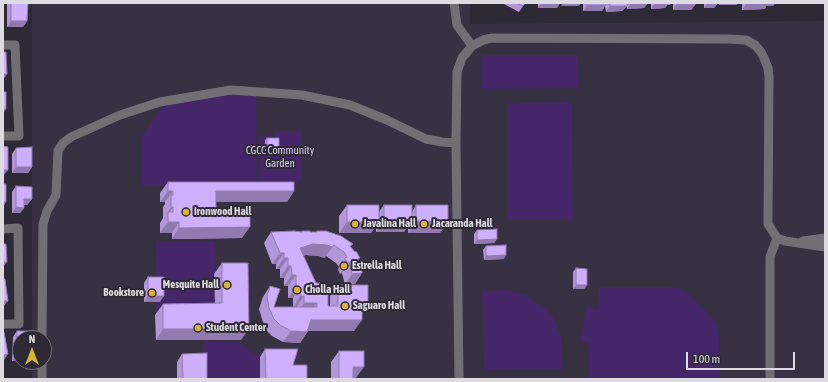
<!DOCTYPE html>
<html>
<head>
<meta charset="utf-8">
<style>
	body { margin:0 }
	#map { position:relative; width:828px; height:382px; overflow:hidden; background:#2e2a35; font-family:"Asap Condensed",sans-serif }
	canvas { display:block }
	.frame { position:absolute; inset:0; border:4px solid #dddae1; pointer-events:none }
	.north { position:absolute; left:12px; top:330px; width:40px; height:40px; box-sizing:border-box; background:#2e2a35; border:1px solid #74707a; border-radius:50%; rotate:0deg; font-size:11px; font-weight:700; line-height:16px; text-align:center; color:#dddae1 }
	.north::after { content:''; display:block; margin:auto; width:14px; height:18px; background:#d8b434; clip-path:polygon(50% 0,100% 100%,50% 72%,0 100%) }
	.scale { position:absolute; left:686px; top:352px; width:109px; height:18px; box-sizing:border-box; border:2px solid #dddae1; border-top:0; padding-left:5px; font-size:12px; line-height:14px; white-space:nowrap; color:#dddae1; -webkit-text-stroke:3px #2e2a35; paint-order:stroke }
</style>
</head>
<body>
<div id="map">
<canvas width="828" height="382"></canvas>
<div class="frame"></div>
<div class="north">N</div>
<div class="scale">100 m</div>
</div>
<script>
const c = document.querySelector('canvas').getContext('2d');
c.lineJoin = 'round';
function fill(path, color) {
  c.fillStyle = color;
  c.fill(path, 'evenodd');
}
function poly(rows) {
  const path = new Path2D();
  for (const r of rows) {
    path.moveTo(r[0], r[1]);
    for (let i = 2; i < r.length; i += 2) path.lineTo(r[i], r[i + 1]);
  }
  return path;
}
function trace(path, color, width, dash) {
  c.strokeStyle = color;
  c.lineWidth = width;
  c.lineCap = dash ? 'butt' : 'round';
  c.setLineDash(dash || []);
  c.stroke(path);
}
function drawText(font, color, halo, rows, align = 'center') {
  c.font = font + ' "Asap Condensed",sans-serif';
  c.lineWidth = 4;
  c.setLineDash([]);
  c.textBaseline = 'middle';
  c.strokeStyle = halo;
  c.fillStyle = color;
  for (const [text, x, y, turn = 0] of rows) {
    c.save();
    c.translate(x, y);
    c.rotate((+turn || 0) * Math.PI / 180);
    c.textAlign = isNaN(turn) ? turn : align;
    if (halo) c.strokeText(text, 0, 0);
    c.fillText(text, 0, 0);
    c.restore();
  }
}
fill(poly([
	[32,3,470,3,470,24,825,21,825,379,32,379,32,362,44,362,44,338,32,338]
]), '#373142');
fill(poly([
	[482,55,578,55,579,88,482,89],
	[256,92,257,186,142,186,142,136,167,100],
	[572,102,573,220,507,220,507,103],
	[275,131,301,131,301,179,298,179,298,186,259,186,259,136,275,136],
	[156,241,215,241,215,314,155,315],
	[599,287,675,287,682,289,688,293,714,320,718,328,719,338,720,379,589,379,588,343,580,341,587,305,598,310],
	[508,290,525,295,542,306,554,318,561,336,563,369,484,369,482,291],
	[203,341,238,342,260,357,260,379,202,379]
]), '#452668');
trace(poly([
	[454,3,457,25,472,46],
	[3,45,15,45,19,136,3,136],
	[3,229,18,228,19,324,3,324],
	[803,241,825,238],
	[42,338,43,224,47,211,56,195,58,151,63,143,71,137,120,115,160,102,231,90,302,95,350,105,387,120,426,139,442,142,456,143],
	[42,379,42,362],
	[459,379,456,143,457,72,462,58,472,46,483,40,492,38,729,39,746,40,755,45,761,52,764,58,768,68,769,76,768,224,777,238,785,241,825,247],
	[770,379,770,257,777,238]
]), '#716f75', 9);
fill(poly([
	[7,3,28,3,27,21,23,27,7,27],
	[502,3,525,3,519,12],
	[538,3,560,3,557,8,538,8],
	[583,3,627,3,627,6,622,11,606,12,605,6,602,11,583,11],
	[627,3,648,3,644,8,627,9],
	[651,3,671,3,670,5,667,5,665,8,651,9],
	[673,3,695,3,695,5,691,10,673,10],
	[696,3,718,3,714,8,704,8,704,4,696,4],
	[742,3,775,3,773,6,766,6,765,9,742,10],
	[267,138,279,149,277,151,265,151,265,140],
	[16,148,32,167,28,173,12,173,12,154],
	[168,182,294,191,287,202,216,202,216,212,242,238,172,239,172,233,160,233,160,223,163,218,163,207,165,204,165,202,160,202,160,193],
	[16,186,32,199,27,205,24,205,24,208,20,213,12,213,12,192],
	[347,205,379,212,384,205,412,212,416,205,440,233,408,233,408,226,404,232,376,232,376,226,371,233,339,233,339,216],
	[477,230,497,239,494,243,474,244,474,234],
	[302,231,310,232,316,232,317,231,351,247,358,260,362,273,355,284,345,285,342,273,340,274,338,269,339,267,336,263,326,256,324,258,319,256,306,255,303,256,316,283,320,287,328,306,330,306,330,296,338,285,368,305,362,314,354,331,308,331,300,343,283,342,272,336,266,330,262,319,259,309,263,297,270,286,274,307,293,307,293,298,288,298,288,286,284,286,284,278,280,278,280,269,276,269,276,264,272,264,264,243,271,232,301,232],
	[486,246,504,259,484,260,483,250],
	[222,263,241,340,156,340,155,315,163,304,215,303,214,274],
	[576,268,587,285,584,289,573,289,573,272],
	[148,277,160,302,144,302,144,283],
	[17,331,20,338,20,361,12,361,13,337],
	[265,349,293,365,307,379,260,379,260,357],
	[339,351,356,378,353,378,353,379,331,379,331,362],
	[182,354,207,379,177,379,177,362]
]), '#b196d9');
fill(poly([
	[541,3,560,3,557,8,538,8],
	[563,3,581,3,579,6,561,6],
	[626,3,627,3,625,6,627,6,622,11,606,12,610,6],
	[631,3,648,3,644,8,627,9],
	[655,3,671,3,670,5,667,5,665,8,651,9],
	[697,3,705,3,704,4,696,4],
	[708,3,718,3,714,8,704,8],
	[720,3,738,3,737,5,719,5],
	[775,3,773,6,766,6,765,9,742,10,746,4],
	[677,4,695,5,691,10,673,10],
	[587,5,606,5,602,11,583,11],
	[11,21,27,21,23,27,7,27],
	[3,74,7,74,3,80],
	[3,109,6,109,3,114],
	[267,149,279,149,277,151,265,151],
	[16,167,32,167,28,173,12,173],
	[3,170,8,170,3,176],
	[168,191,173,191,165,202,160,202],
	[216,191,294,191,287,202,208,202],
	[24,199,32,199,27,205,20,205],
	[3,202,6,202,3,207],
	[16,207,24,208,20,213,12,213],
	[171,207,173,207,168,215,168,212],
	[384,221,412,221,404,232,376,232],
	[416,221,448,222,440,233,408,233],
	[168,222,179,222,172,233,160,233],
	[347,222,379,222,371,233,339,233],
	[250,227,242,238,172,239,179,228],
	[497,239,494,243,474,244,477,240],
	[313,244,334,245,324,258,319,256,306,255,292,259,300,248],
	[280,253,284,253,276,264,272,264],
	[506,255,504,259,484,260,486,256],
	[284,258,288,258,280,269,276,269],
	[3,262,7,262,3,267],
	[349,262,342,273,340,274,347,263],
	[288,266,291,266,284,278,280,278],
	[362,273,355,284,345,285,352,274],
	[292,275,296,275,288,286,284,286],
	[576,285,587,285,584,289,573,289],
	[296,287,300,287,293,298,288,298],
	[148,296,164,296,160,302,144,302],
	[300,296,304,296,296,308,293,308],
	[3,301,8,301,4,306,3,307],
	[304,303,317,303,309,314,296,314],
	[362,305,368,305,361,316],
	[311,320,362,320,354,331,303,331],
	[163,329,249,329,241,340,156,340],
	[291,331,307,332,300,343,283,342],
	[8,354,4,360,3,361,3,355],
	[17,355,20,355,20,361,12,361],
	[353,367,364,367,356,378,345,378]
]), '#907ab0');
const building = poly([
	[11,3,28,3,27,21,11,21,11,3],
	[517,3,525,3,523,6,517,3],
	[587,3,606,3,606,5,587,5,587,3],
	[610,3,627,3,627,6,610,6,610,3],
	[677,3,695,3,695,5,677,4,677,3],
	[746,3,769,3,746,4,746,3],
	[3,52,6,52,7,74,3,74,3,52],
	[3,92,6,92,6,109,3,109,3,92],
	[267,138,279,138,279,149,267,149,267,138],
	[3,146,8,147,8,170,3,170,3,146],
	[32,147,32,167,16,167,16,148,32,147],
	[168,182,294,182,294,191,216,191,216,212,250,212,250,227,179,228,179,222,168,222,168,212,173,212,173,207,171,207,171,195,173,195,173,191,168,191,168,182],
	[3,184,6,184,6,202,3,202,3,184],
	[16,186,32,187,32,199,24,199,24,208,16,207,16,186],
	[347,205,379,205,379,222,347,222,347,205],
	[384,205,412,205,412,221,384,221,384,205],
	[416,205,448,205,448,222,416,221,416,205],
	[497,229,497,239,477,240,477,230,497,229],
	[294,231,302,232,302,231,310,231,310,232,317,232,317,231,326,231,341,236,353,244,350,246,355,252,356,251,360,258,358,259,360,266,362,266,362,273,352,274,349,262,347,263,345,258,347,257,344,252,334,245,332,247,327,245,313,244,300,248,316,283,320,283,320,287,328,287,328,306,338,306,338,285,368,285,368,305,362,305,362,320,311,320,307,332,291,331,280,325,274,319,269,308,267,297,270,286,280,289,274,307,317,307,317,303,304,303,304,296,300,296,300,287,296,287,296,275,292,275,291,266,288,266,288,258,284,258,284,253,280,253,271,232,294,231],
	[3,244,6,244,7,262,3,262,3,244],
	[506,245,506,255,486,256,486,246,506,245],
	[222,263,248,263,249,329,163,329,163,304,222,303,222,263],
	[576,268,587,269,587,285,576,285,576,268],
	[148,277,164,277,164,296,148,296,148,277],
	[3,279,5,279,8,301,3,301,3,279],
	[17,331,33,331,33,338,20,338,20,355,17,355,17,331],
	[3,332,4,332,8,354,3,355,3,332],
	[265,349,298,349,293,365,307,365,307,379,266,379,265,349],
	[339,351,364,351,364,367,353,367,353,379,339,379,339,351],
	[207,353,207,379,183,379,182,354,207,353]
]);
fill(building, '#ceaffc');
trace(building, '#907ab0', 1);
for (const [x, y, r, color] of [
	[186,212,4,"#d8b434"],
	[355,224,4,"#d8b434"],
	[424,224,4,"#d8b434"],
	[344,266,4,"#d8b434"],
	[227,285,4,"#d8b434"],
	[297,290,4,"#d8b434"],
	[152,293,4,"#d8b434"],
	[345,306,4,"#d8b434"],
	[198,328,4,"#d8b434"]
]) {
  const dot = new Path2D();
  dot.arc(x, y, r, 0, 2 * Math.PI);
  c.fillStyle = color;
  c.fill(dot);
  trace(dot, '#2e2a35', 1.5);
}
drawText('11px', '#dbccf4', '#2e2a35', [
	["CGCC Community",280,151],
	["Garden",280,164]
]);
drawText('bold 11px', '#dddae1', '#2e2a35', [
	["Ironwood Hall",194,212],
	["Javalina Hall",363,224],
	["Jacaranda Hall",432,224],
	["Estrella Hall",352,266],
	["Mesquite Hall",219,285,"right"],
	["Cholla Hall",305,290],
	["Bookstore",144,293,"right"],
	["Saguaro Hall",353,306],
	["Student Center",206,328]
], 'left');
</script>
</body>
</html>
